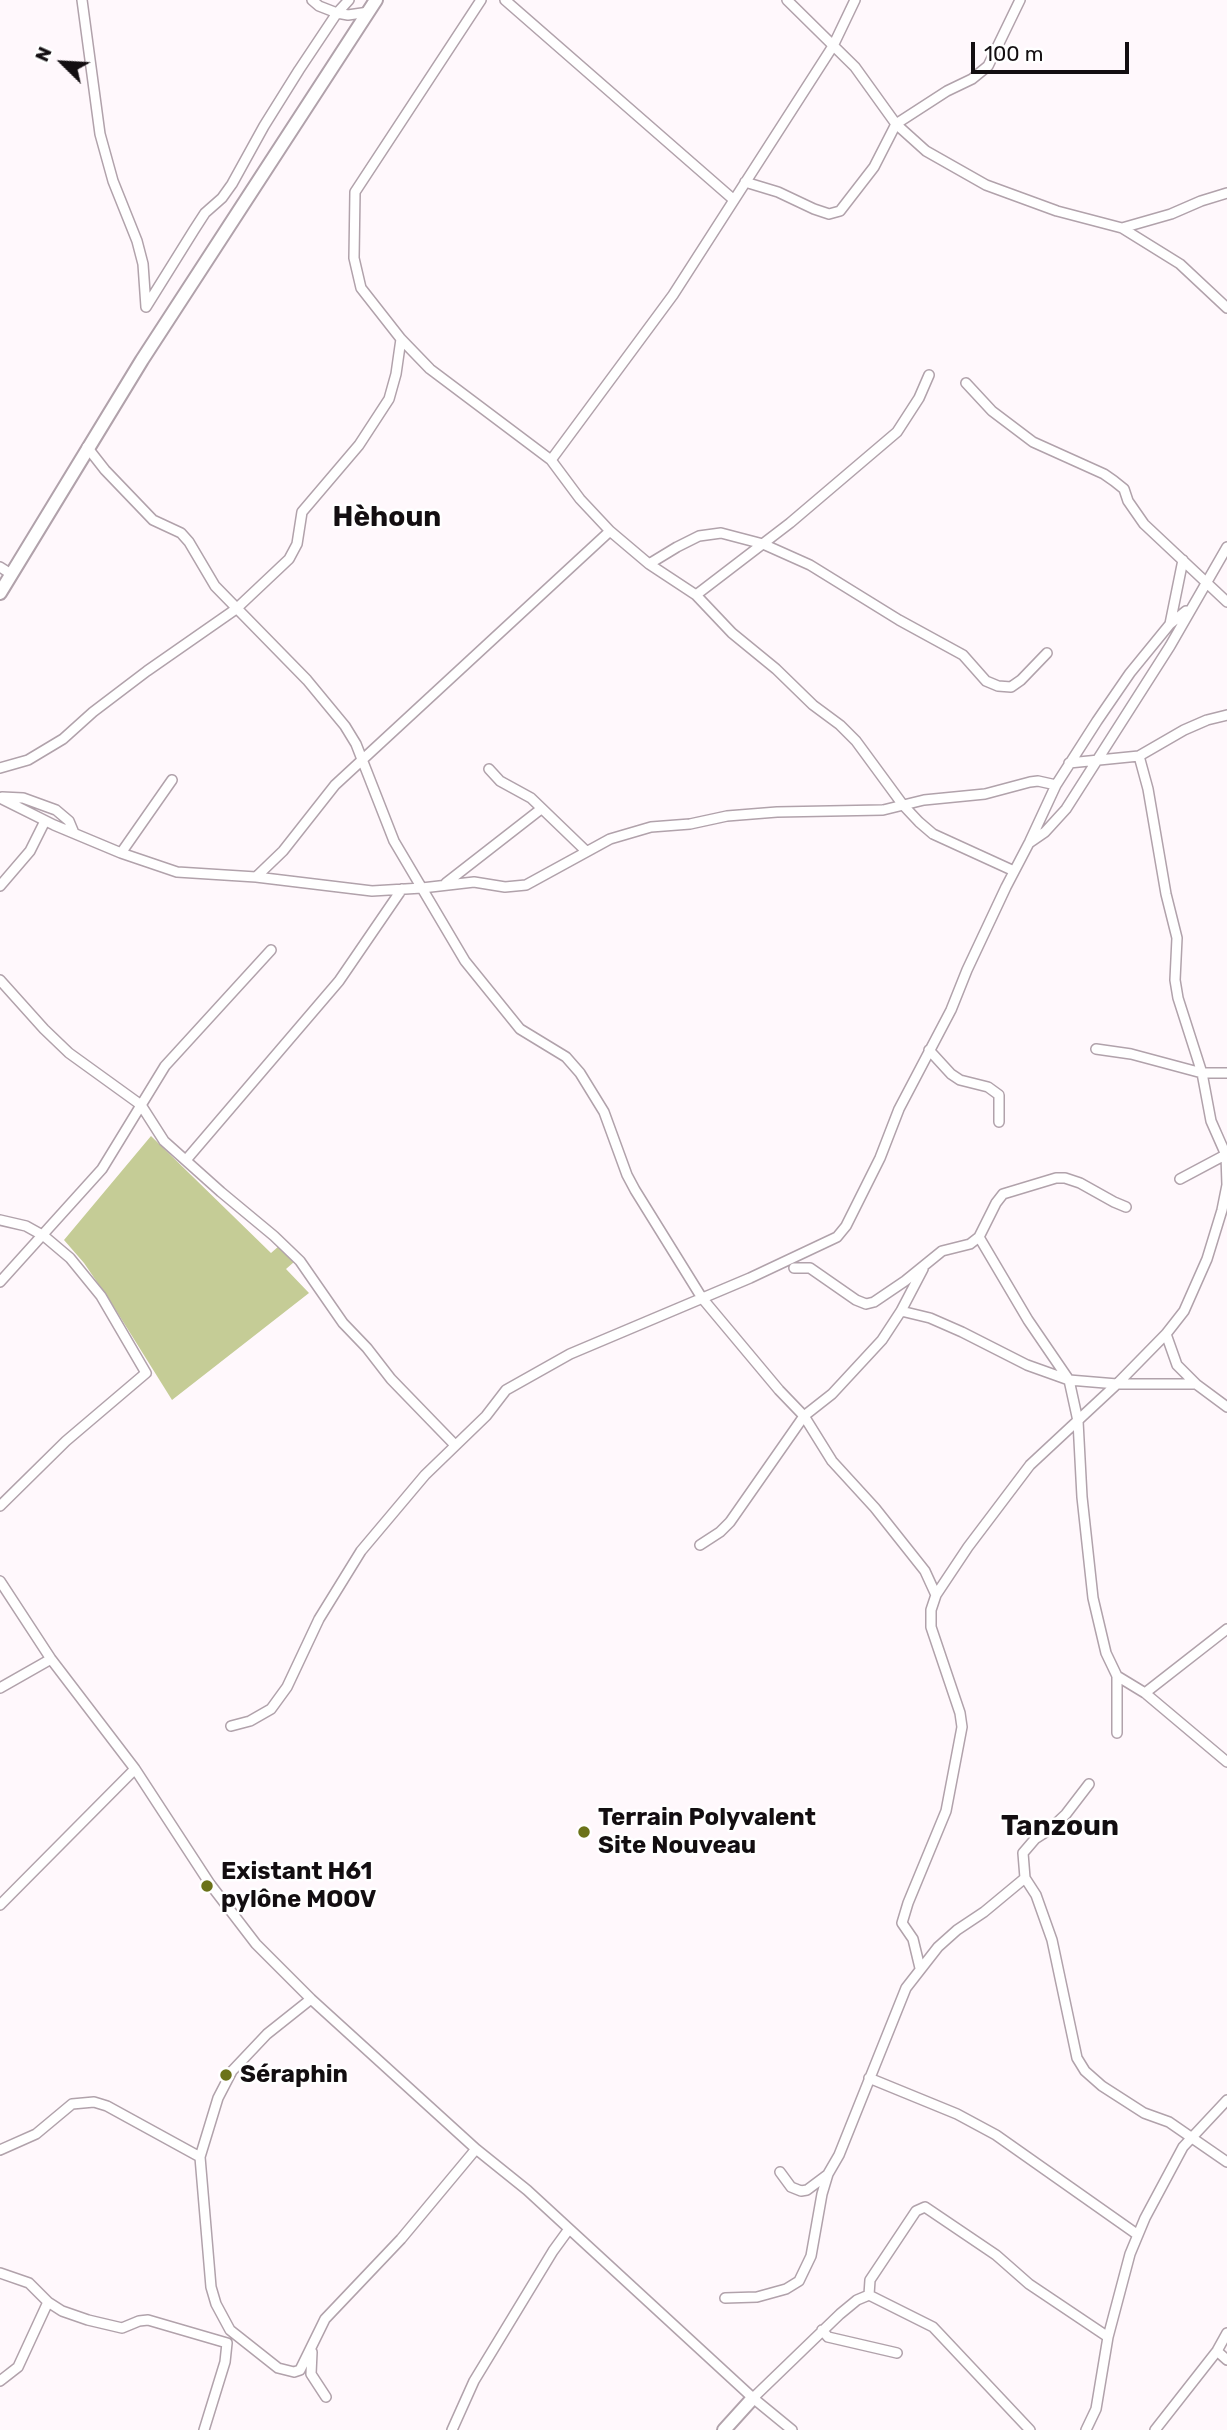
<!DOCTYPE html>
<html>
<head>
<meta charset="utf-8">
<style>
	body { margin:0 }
	#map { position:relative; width:1227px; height:2430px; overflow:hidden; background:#fff8fc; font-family:Rubik,sans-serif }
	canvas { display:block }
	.north { position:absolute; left:28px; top:28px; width:70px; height:70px; -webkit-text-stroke:5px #fff; paint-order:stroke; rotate:294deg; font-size:19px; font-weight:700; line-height:28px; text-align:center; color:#130e11 }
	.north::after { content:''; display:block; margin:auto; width:24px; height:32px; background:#130e11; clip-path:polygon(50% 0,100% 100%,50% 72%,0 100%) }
	.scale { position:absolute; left:971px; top:42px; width:158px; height:32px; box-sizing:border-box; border:4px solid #130e11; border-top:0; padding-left:9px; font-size:21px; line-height:24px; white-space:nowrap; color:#130e11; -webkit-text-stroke:5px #fff; paint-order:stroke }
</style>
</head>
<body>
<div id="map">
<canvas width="1227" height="2430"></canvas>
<div class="north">N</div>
<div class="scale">100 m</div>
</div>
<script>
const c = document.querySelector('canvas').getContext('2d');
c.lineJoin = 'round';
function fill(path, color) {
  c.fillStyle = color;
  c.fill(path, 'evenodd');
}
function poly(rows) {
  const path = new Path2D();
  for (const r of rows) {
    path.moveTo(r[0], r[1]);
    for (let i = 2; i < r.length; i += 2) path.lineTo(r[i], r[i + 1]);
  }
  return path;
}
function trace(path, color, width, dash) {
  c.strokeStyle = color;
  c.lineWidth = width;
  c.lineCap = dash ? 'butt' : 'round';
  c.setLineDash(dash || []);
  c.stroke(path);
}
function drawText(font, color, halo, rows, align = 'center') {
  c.font = font + ' Rubik,sans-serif';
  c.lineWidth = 5;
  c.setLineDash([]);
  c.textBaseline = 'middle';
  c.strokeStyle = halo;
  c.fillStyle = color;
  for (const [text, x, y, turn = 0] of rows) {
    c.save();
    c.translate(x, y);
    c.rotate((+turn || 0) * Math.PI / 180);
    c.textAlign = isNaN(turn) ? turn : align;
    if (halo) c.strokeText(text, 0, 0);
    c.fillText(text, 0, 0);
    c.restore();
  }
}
fill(poly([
	[151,1136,271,1253,279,1246,294,1262,286,1269,309,1293,172,1400,112,1304,84,1263,64,1240]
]), '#c5cc96');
const street = poly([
	[82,0,100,134,113,181,137,241,143,264,146,307],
	[312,0,319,6,337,13,348,15,369,12],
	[481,0,355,192,354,258,361,288,401,339,430,369,551,460,580,499,610,531,649,564,696,595,732,633,776,669,813,705,840,725,856,741,903,805,919,822,933,834,1014,871],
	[505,0,734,200],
	[787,0,855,67,896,124,926,151,986,185,1057,211,1122,228,1180,264,1227,308],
	[745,182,778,192,814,209,829,214,840,211,874,167,896,124,947,91,972,79,988,66,1020,0],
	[1122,228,1171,214,1201,201,1227,193],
	[146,307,194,230,205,213,222,198,232,184,264,126,299,70,337,13,349,0],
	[966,383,992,411,1033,442,1104,474,1114,481,1124,489,1128,501,1144,524,1227,602],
	[87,447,105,470,153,520,181,533,189,542,215,586,307,680,345,726,356,744,394,841,465,961,520,1029,566,1057,580,1073,604,1112,627,1175,635,1190,702,1298,779,1390,804,1416,832,1461,875,1508,925,1571,936,1595],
	[551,460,673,295,833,46,855,0],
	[649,564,677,547,699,536,721,533,763,544,810,565,899,620,963,655,986,681,998,686,1011,687,1021,680,1047,653],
	[0,567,11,574],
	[696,595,790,523,897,432,919,398,929,375],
	[1170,624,1183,560],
	[1069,763,1139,756,1184,730,1207,720,1227,715],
	[0,768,28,760,63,739,93,712,147,671,236,609,289,559,297,544,302,512,359,445,389,399,396,374,401,339],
	[489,769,500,781,531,798,586,851],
	[2,797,23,798,56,810,69,821,74,833],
	[0,798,54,825,121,853,177,872,256,877,372,891,422,888,474,882,505,887,526,885,610,839,651,827,690,824,727,816,777,812,883,810,924,800,985,794,1030,782,1038,781,1056,785],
	[1030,841,1056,785,1097,721,1130,673,1170,624,1186,611],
	[121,853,172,780],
	[256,877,283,851,335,785,610,531],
	[446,883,541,809],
	[0,886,30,851,45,821],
	[0,980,44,1029,69,1053,141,1105,164,1141,221,1192,274,1236,300,1261,343,1323,367,1348,391,1379,455,1445],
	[1096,1049,1131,1054,1202,1073,1227,1073],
	[929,1050,951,1074,960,1080,988,1087,999,1095,999,1122],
	[186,1160,339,981,402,889],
	[1180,1179,1227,1154],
	[0,1220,26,1226,44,1236,70,1258,101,1296,146,1373,66,1441,0,1506],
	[979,1237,1028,1320,1069,1380,1078,1421,1082,1497,1093,1598,1106,1653,1117,1676,1145,1693,1227,1762],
	[794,1268,810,1268,856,1300,866,1304,874,1302,905,1281,942,1251,970,1244,979,1237,996,1203,1003,1194,1056,1178,1065,1178,1080,1183,1114,1202,1126,1207],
	[0,1282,102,1169,165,1066,271,950],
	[901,1311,930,1318,962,1332,1027,1365,1069,1380,1117,1384,1196,1384,1227,1407],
	[1166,1334,1177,1365,1196,1384],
	[700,1545,720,1532,730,1522,804,1416,832,1394,882,1340,901,1311,923,1269],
	[0,1581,51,1659,135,1769,210,1884,256,1944,311,1999,476,2149,527,2190,753,2398,792,2430],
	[1117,1676,1117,1733],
	[0,1688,51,1659],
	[1145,1693,1227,1629],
	[231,1726,250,1721,271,1709,287,1687,319,1619,361,1551,425,1475,486,1416,506,1390,570,1354,750,1278,837,1237,846,1226,880,1158,899,1109,951,1010,967,970,1006,887,1029,843,1045,832,1066,809,1170,646,1227,547],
	[1089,1784,1066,1814,1049,1830,1035,1839,1023,1853,1025,1878,1036,1895,1052,1940,1077,2058,1085,2071,1102,2086,1144,2113,1169,2122,1227,2162],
	[0,1905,135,1769],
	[920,1968,913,1939,902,1923,908,1903,946,1811,962,1727,960,1713,931,1627,931,1610,936,1595,968,1547,1030,1465,1117,1384,1166,1334,1184,1311,1207,1259,1222,1210,1227,1185,1226,1155,1211,1121,1202,1073,1178,998,1175,980,1177,938,1166,894,1148,789,1139,756],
	[311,1999,267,2034,232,2071,218,2098,200,2157,211,2287,216,2304,230,2330,278,2368,294,2372,300,2370,325,2319,401,2239,476,2149],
	[869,2078,957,2114,996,2135,1138,2235],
	[0,2150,36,2134,72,2104,94,2102,107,2106,200,2157],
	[780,2172,791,2187,801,2191,807,2190,827,2175],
	[0,2273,29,2283,48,2302,62,2311,88,2320,122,2328,139,2321,148,2320,227,2343,225,2362,204,2430],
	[869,2295,870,2280,916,2211,925,2207,996,2255,1029,2284,1108,2337],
	[725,2298,757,2297,786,2289,799,2281,811,2256,822,2194,828,2174,839,2155,906,1988,938,1947,957,1930,984,1912,1025,1878],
	[822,2330,828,2337,897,2353],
	[1217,2351,1227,2360],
	[312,2352,311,2374,326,2397],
	[0,2381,18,2367,48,2302],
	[753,2398,840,2314,857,2300,869,2295,933,2327,1030,2430],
	[452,2430,474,2381,553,2251,569,2229],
	[1086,2430,1096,2409,1108,2337,1130,2254,1145,2218,1183,2147,1227,2100],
	[1155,2430,1217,2351,1227,2333]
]);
const secondary = poly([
	[0,593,142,360,376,0],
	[724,2430,753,2398]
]);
trace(street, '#b1a2ab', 12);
trace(secondary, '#b1a2ab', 16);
trace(street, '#fff', 9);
trace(secondary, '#fff', 12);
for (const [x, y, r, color] of [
	[584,1832,7,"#6b7219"],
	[207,1886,7,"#6b7219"],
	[226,2075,7,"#6b7219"]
]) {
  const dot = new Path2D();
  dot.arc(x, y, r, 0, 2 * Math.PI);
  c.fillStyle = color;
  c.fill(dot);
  trace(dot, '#fff', 2.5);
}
drawText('bold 24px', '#130e11', '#fff', [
	["Terrain Polyvalent",598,1818],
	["Site Nouveau",598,1846],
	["Existant H61",221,1872],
	["pylône MOOV",221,1900],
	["Séraphin",240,2075]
], 'left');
drawText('bold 28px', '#130e11', '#fff', [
	["Hèhoun",387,518],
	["Tanzoun",1060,1827]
]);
</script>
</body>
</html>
